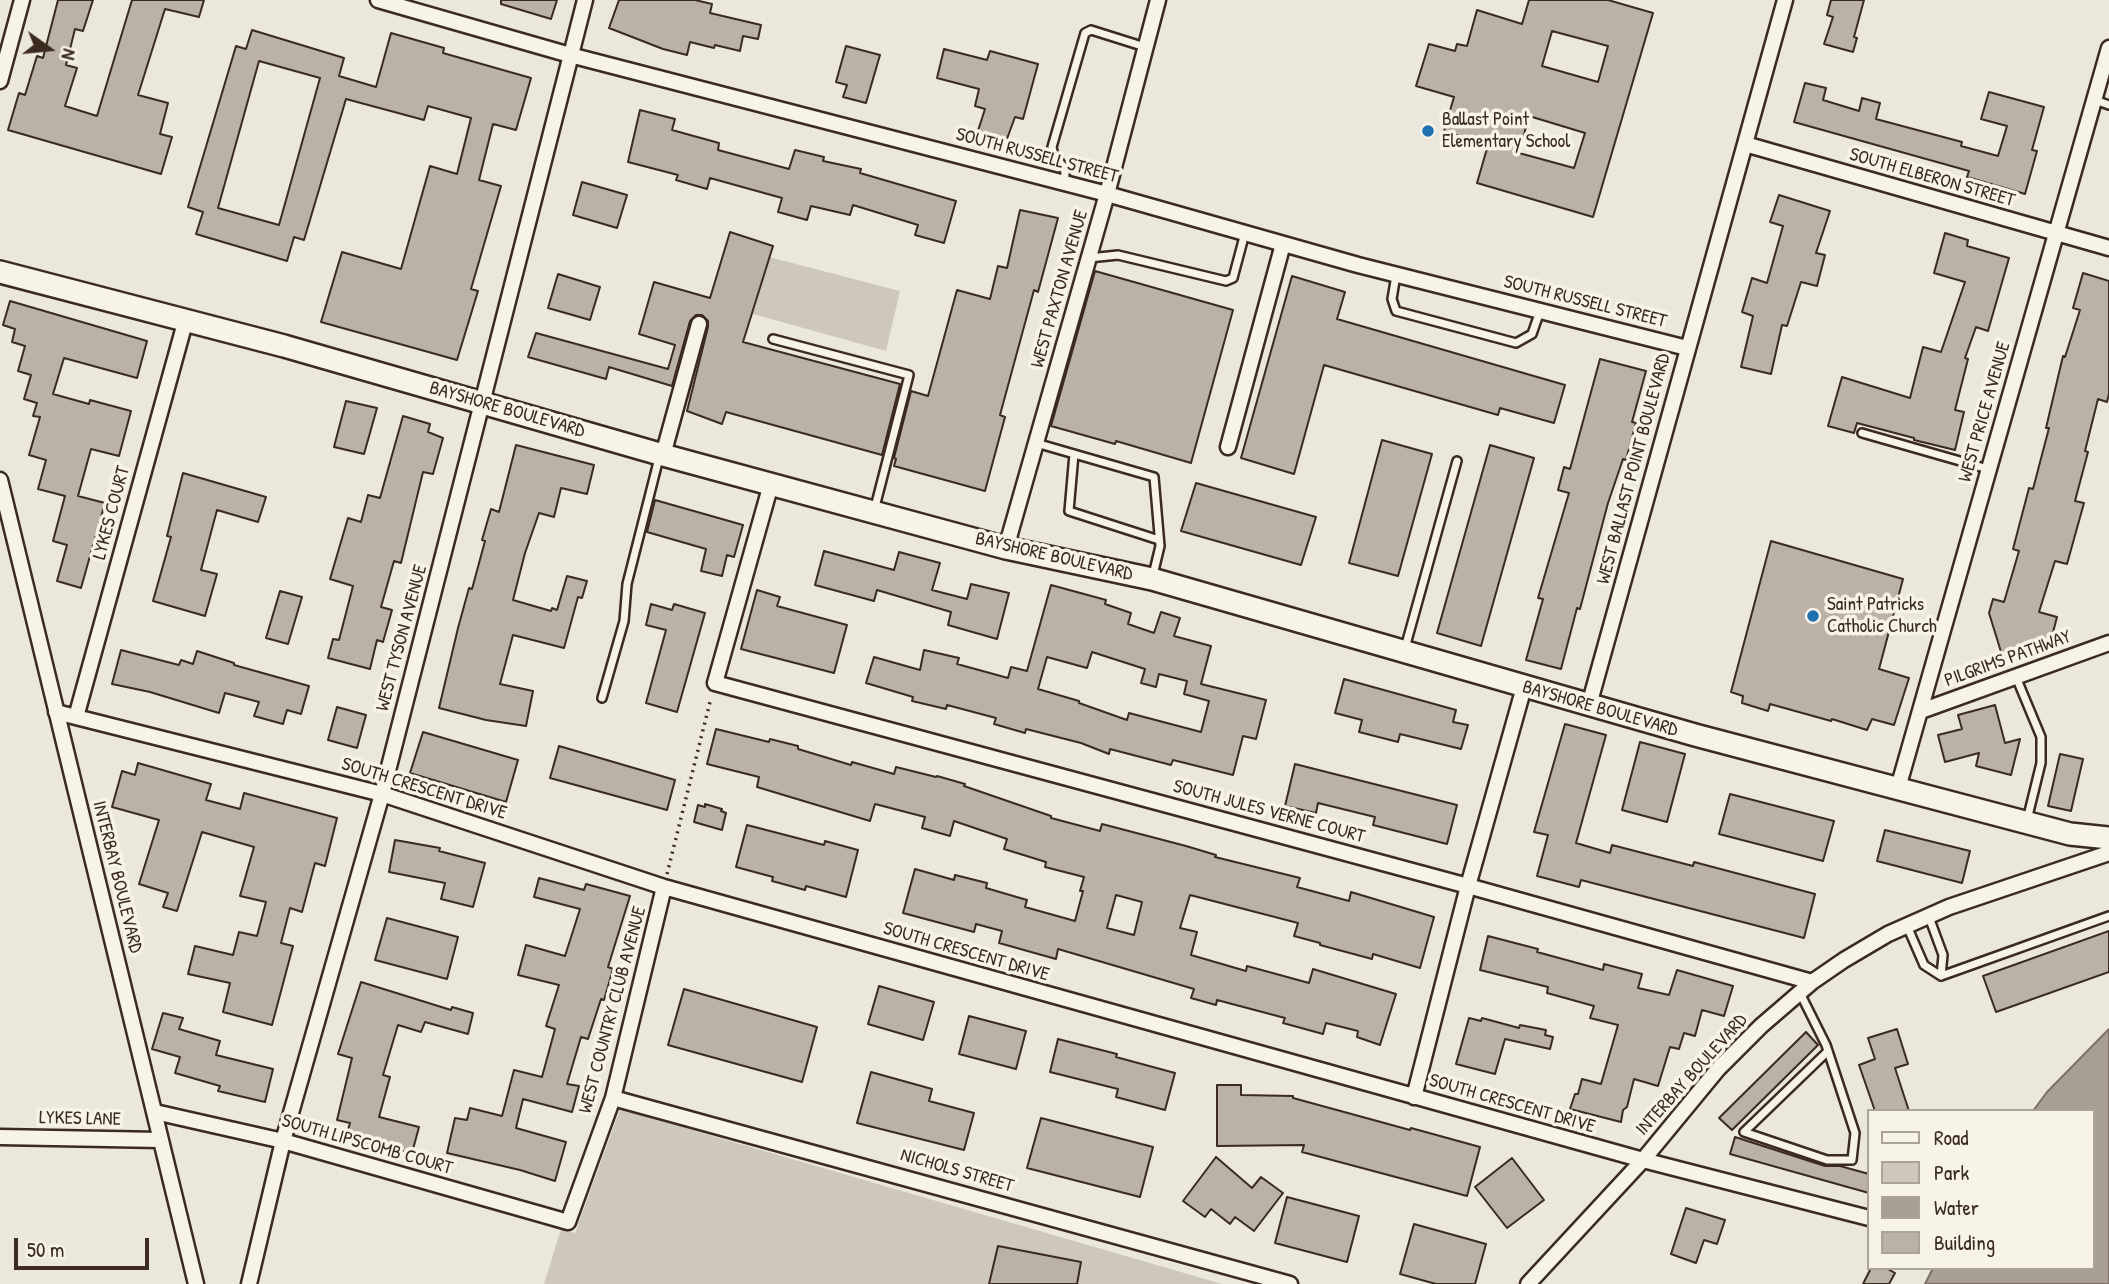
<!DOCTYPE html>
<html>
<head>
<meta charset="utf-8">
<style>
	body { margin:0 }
	#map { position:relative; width:2109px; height:1284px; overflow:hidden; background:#ece7dc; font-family:"Patrick Hand",sans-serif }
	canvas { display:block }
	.legend { position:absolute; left:1867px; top:1109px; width:228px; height:161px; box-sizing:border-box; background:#f7f3e8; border:2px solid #aca397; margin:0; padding:9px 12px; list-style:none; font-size:21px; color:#3b2a1e }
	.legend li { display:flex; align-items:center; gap:14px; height:35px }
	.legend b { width:35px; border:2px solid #aca397 }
	.north { position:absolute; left:14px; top:14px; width:70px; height:70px; -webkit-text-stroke:5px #f7f3e8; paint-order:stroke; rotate:105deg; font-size:19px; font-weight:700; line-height:28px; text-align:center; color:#3b2a1e }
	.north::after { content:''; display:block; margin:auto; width:24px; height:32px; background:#3b2a1e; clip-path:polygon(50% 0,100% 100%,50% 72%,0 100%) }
	.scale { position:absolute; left:14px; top:1238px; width:135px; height:32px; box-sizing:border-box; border:4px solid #3b2a1e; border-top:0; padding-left:9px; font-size:21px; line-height:24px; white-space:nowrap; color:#3b2a1e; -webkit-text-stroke:5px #f7f3e8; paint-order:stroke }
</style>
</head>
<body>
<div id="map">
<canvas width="2109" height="1284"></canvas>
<ul class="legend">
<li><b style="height:9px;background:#f7f3e8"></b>Road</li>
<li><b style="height:19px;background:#cec8bc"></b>Park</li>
<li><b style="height:19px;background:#a89f93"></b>Water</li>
<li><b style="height:19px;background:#bab2a7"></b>Building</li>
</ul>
<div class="north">N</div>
<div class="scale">50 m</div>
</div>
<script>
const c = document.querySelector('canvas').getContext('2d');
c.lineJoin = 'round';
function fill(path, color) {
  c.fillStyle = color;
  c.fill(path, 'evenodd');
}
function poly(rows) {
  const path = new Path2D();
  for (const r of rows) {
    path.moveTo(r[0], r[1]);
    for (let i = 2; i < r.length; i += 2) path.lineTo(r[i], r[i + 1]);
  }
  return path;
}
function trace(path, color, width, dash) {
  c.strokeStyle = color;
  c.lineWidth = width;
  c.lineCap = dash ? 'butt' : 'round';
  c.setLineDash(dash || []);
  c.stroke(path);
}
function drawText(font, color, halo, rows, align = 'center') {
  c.font = font + ' "Patrick Hand",sans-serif';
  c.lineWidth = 7;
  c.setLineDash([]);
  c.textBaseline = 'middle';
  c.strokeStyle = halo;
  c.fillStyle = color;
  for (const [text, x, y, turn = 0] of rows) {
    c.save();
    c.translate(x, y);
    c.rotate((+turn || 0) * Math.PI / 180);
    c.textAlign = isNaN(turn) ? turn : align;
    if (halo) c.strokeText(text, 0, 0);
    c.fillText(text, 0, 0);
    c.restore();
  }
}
fill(poly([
	[769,257,900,291,886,351,753,314],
	[620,1109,1222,1284,544,1284,561,1229,575,1233]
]), '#cec8bc');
const water = poly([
	[2109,1029,2109,1284,1925,1284,1933,1268,2093,1268,2093,1111,2033,1111,2047,1092,2109,1029]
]);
fill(water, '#a89f93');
trace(water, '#7c7064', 2);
const building = poly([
	[58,0,93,0,83,31,75,29,66,65,77,68,65,106,97,116,132,0,204,0,199,17,165,9,138,95,168,103,160,134,172,137,161,174,8,130,19,93,25,95,37,56,43,58,58,0],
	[501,0,557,0,551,19,501,4,501,0],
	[619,0,695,0,712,4,710,13,761,25,758,39,743,36,740,51,715,45,714,48,690,42,687,55,663,49,609,28,619,0],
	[1529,0,1608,0,1653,13,1593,217,1477,183,1488,145,1444,131,1454,97,1416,86,1429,44,1455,51,1457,44,1467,46,1477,10,1522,24,1529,0],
	[1552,31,1608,46,1598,82,1542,66,1552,31],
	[1529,116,1585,133,1574,168,1519,153,1529,116],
	[1831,0,1864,0,1854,37,1857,38,1853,52,1824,44,1833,17,1827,15,1831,0],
	[252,30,344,58,339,76,376,87,391,33,444,48,443,53,531,78,516,130,493,124,479,180,501,186,471,289,478,291,457,360,321,322,342,252,401,269,430,166,457,174,471,118,428,106,424,120,346,99,304,240,294,237,287,261,196,234,203,212,188,207,236,46,246,49,252,30],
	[259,61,320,78,279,225,218,208,259,61],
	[846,46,880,55,866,103,843,97,847,85,836,82,846,46],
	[944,49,987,60,990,51,1038,64,1023,119,1015,117,1004,147,976,137,985,109,975,106,979,89,937,78,944,49],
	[1805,83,1826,88,1823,100,1859,111,1862,98,1880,103,1876,119,1962,142,1961,146,1998,156,2007,126,1981,119,1989,92,2044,107,2032,150,2037,151,2025,194,1967,177,1969,171,1794,122,1805,83],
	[640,110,675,119,672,130,719,143,718,150,789,169,795,150,824,157,823,161,861,169,860,173,956,201,944,243,915,235,918,225,853,205,850,215,811,206,807,220,778,212,782,198,710,178,707,189,676,180,678,175,628,162,640,110],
	[582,182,627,195,617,228,573,215,582,182],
	[1779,195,1830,211,1816,253,1825,255,1817,286,1801,282,1787,326,1782,325,1771,374,1741,367,1753,316,1742,312,1752,278,1767,283,1783,226,1770,222,1779,195],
	[1020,210,1058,218,1038,292,1034,290,1000,415,1005,417,985,491,894,466,896,459,894,458,911,391,928,396,957,290,990,299,998,266,1007,268,1020,210],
	[730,232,773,246,743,342,900,384,882,455,726,412,722,424,687,411,708,327,708,321,702,315,696,315,690,321,672,386,609,367,606,379,528,357,536,333,668,369,675,345,639,334,654,282,710,298,730,232],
	[1945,233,1968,240,1967,246,2009,258,1988,331,1976,327,1965,358,1968,359,1955,410,1964,412,1955,450,1914,440,1914,438,1857,423,1854,433,1828,426,1842,377,1910,398,1923,347,1941,352,1965,282,1934,273,1945,233],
	[1095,271,1233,310,1191,463,1116,441,1115,444,1051,426,1095,271],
	[2083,273,2109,281,2109,394,2107,402,2098,399,2085,451,2088,452,2075,501,2084,503,2067,564,2055,561,2039,612,2057,617,2051,640,2002,655,1989,613,1993,599,2004,602,2019,551,2013,549,2029,488,2033,489,2049,428,2046,428,2063,356,2065,357,2080,310,2073,308,2083,273],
	[558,274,600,287,590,320,548,308,558,274],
	[1292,276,1345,292,1337,319,1565,385,1554,423,1500,408,1498,415,1324,365,1294,474,1241,458,1292,276],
	[10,301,147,341,137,378,64,358,53,394,89,404,90,400,131,411,119,456,91,449,78,496,105,503,81,588,57,581,67,545,53,541,65,496,38,489,46,460,29,455,40,417,33,416,37,403,24,399,31,375,18,371,25,346,12,342,15,329,3,325,10,301],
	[1600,359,1646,371,1632,422,1636,423,1626,460,1623,459,1608,503,1580,609,1577,608,1561,669,1526,660,1543,599,1538,598,1569,493,1558,490,1564,467,1570,469,1600,359],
	[346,401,377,408,364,454,334,447,346,401],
	[403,416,430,424,428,432,443,438,433,474,423,472,401,563,394,561,381,607,392,610,383,642,377,640,370,669,328,658,333,639,339,640,353,586,330,579,348,518,361,522,368,495,380,498,403,416],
	[1382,440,1432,454,1398,576,1349,563,1382,440],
	[516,445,594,465,587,494,561,488,554,517,539,513,525,553,513,600,551,611,552,608,557,610,567,576,587,581,582,598,578,597,564,648,513,635,500,684,533,691,526,726,486,720,439,708,458,628,469,588,472,589,485,541,482,540,491,509,499,512,516,445],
	[1490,445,1534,458,1481,646,1437,633,1490,445],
	[183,473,266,497,258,522,217,510,201,570,217,574,205,616,153,601,171,537,167,536,183,473],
	[1196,483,1316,517,1301,565,1181,531,1196,483],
	[655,500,743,525,734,557,727,555,722,576,701,571,706,549,647,532,655,500],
	[1771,541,1903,579,1879,669,1909,678,1894,725,1872,719,1867,730,1832,719,1831,721,1770,704,1768,711,1742,703,1743,696,1731,692,1771,541],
	[824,551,894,570,899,552,940,563,932,590,967,599,971,584,1009,593,997,639,948,625,951,612,877,590,874,601,815,585,824,551],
	[1051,585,1106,600,1105,604,1131,613,1128,624,1154,633,1161,612,1180,618,1174,636,1211,646,1201,684,1266,700,1256,739,1243,736,1233,775,1173,760,1171,765,1110,749,1109,754,1081,743,1026,729,1025,733,994,724,996,718,947,705,946,709,912,701,913,697,866,683,874,657,920,670,924,650,959,658,957,664,1008,678,1011,667,1027,671,1051,585],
	[1092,652,1145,669,1141,683,1156,687,1159,674,1187,681,1184,694,1209,701,1201,732,1129,713,1127,720,1079,703,1079,701,1038,689,1047,657,1087,668,1092,652],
	[757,590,780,597,777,606,847,625,834,673,741,649,757,590],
	[280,591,302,597,288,644,266,638,280,591],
	[651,604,672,610,674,604,705,613,677,712,646,703,666,630,646,625,651,604],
	[121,650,179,665,181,660,193,664,197,651,234,663,234,665,309,686,301,714,287,710,283,724,254,716,259,702,225,693,219,713,150,692,112,684,121,650],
	[1344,679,1456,710,1453,722,1468,725,1461,749,1400,734,1398,742,1359,732,1362,720,1335,713,1344,679],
	[1995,705,2005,743,2020,739,2011,775,1976,766,1979,753,1945,762,1938,735,1962,729,1958,715,1995,705],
	[337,707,366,715,357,748,328,740,337,707],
	[1565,724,1606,735,1576,843,1610,853,1612,845,1693,866,1694,862,1815,894,1804,938,1581,880,1579,887,1537,876,1548,835,1534,832,1565,724],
	[716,729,769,742,770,739,798,746,798,749,851,765,852,762,894,774,896,767,936,777,937,776,965,784,964,786,1051,816,1051,818,1100,831,1102,824,1186,846,1216,855,1215,857,1300,878,1297,887,1349,901,1351,892,1434,917,1420,968,1373,954,1372,959,1320,945,1320,943,1294,936,1298,923,1190,895,1180,928,1197,932,1191,955,1246,971,1247,966,1309,983,1313,969,1396,994,1380,1045,1357,1037,1358,1031,1326,1023,1323,1034,1283,1023,1285,1018,1217,1000,1216,1005,1191,998,1194,989,1058,949,1056,959,999,943,1002,931,976,924,974,932,903,913,915,869,954,880,955,875,987,883,986,888,1027,900,1025,907,1075,921,1083,891,1080,891,1084,877,1045,867,1046,862,1004,849,1007,839,954,821,950,836,922,828,925,817,875,804,870,821,757,787,759,777,707,764,716,729],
	[1116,895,1142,902,1134,935,1107,928,1116,895],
	[423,732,518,760,506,802,410,773,423,732],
	[1640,742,1685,754,1667,822,1622,810,1640,742],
	[559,746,675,780,667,810,550,778,559,746],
	[2060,754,2083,759,2071,811,2048,806,2060,754],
	[138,763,211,784,206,800,240,809,244,793,337,818,325,866,315,863,302,912,290,908,281,943,293,946,272,1025,223,1012,230,983,188,974,195,946,233,955,239,932,257,936,266,902,240,896,254,847,202,832,177,911,163,907,168,893,139,884,159,820,112,807,122,771,135,775,138,763],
	[1295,764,1457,805,1447,844,1373,825,1375,817,1318,803,1316,813,1285,806,1295,764],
	[1730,794,1834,821,1823,861,1719,834,1730,794],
	[705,804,722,809,721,811,726,813,722,830,694,822,698,805,705,807,705,804],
	[747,825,824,845,825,841,858,850,846,897,806,886,805,890,772,881,773,877,736,867,747,825],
	[1885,830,1970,851,1962,883,1877,861,1885,830],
	[395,840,440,848,439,851,485,863,473,907,441,899,445,883,389,872,395,840],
	[539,878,584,890,586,884,630,896,608,967,613,969,604,1000,601,999,588,1039,581,1037,567,1084,579,1086,572,1112,523,1099,516,1128,566,1142,555,1181,520,1170,447,1153,455,1118,467,1120,470,1108,502,1116,514,1070,542,1077,555,1029,546,1026,559,985,518,975,526,945,565,956,580,909,534,897,539,878],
	[387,918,458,937,447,979,375,960,387,918],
	[2109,931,2109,972,1996,1012,1983,976,2109,931],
	[1488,936,1538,949,1537,952,1603,970,1604,964,1642,974,1638,988,1669,995,1677,970,1733,986,1724,1016,1702,1010,1695,1036,1684,1033,1679,1049,1670,1047,1658,1086,1634,1079,1627,1107,1623,1110,1621,1122,1570,1109,1575,1094,1578,1094,1582,1079,1601,1084,1618,1025,1590,1018,1594,1006,1547,993,1548,987,1480,970,1488,936],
	[361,982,451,1010,452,1007,473,1013,468,1034,425,1022,421,1032,398,1025,383,1075,390,1077,379,1117,419,1127,412,1153,346,1137,350,1123,337,1120,352,1058,338,1054,361,982],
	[879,986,934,1002,923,1040,868,1024,879,986],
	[684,989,817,1027,802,1082,668,1045,684,989],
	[163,1013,183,1018,179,1029,220,1041,216,1055,273,1069,265,1102,218,1091,220,1086,175,1073,180,1057,152,1049,163,1013],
	[969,1016,1026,1031,1016,1069,959,1054,969,1016],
	[1469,1018,1481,1021,1482,1018,1519,1028,1520,1025,1546,1030,1545,1035,1553,1037,1550,1049,1505,1039,1495,1074,1456,1064,1469,1018],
	[1897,1029,1908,1064,1895,1068,1909,1111,1875,1111,1859,1065,1875,1059,1868,1038,1897,1029],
	[1806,1032,1818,1045,1732,1130,1719,1118,1806,1032],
	[1058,1039,1117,1054,1116,1057,1175,1073,1165,1110,1116,1097,1118,1089,1050,1072,1058,1039],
	[871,1072,932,1089,929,1101,974,1113,964,1150,857,1123,871,1072],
	[1217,1085,1241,1085,1241,1095,1293,1096,1293,1098,1410,1130,1411,1128,1480,1147,1467,1196,1302,1152,1304,1145,1217,1146,1217,1085],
	[1041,1118,1153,1147,1140,1197,1027,1168,1041,1118],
	[1735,1137,1825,1166,1840,1166,1869,1174,1869,1193,1730,1154,1735,1137],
	[1216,1157,1252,1188,1261,1177,1283,1193,1254,1231,1235,1217,1230,1224,1211,1209,1205,1217,1183,1201,1216,1157],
	[1512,1158,1544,1200,1507,1228,1475,1187,1512,1158],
	[1287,1197,1359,1216,1347,1262,1275,1243,1287,1197],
	[1686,1208,1725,1220,1717,1244,1704,1240,1696,1263,1671,1254,1686,1208],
	[1414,1224,1486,1244,1475,1284,1436,1284,1400,1274,1414,1224],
	[998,1246,1081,1262,1077,1284,989,1284,998,1246],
	[1871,1268,1886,1268,1895,1273,1889,1284,1863,1284,1871,1268]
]);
fill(building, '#bab2a7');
trace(building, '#3b2a1e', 2);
const lane = poly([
	[2095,100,2109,105],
	[1064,182,1065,174,1064,167,1054,156,1052,147,1085,33,1091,30,1145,47],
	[1089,258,1118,255,1226,281,1233,278,1245,233],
	[1396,275,1392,299,1396,311,1516,343,1532,334,1540,311],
	[773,339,909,375,874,511],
	[1862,433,1988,469],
	[1036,443,1154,477,1160,546,1153,575],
	[1074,454,1069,511,1159,540],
	[1405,648,1457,461],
	[2016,677,2041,737,2041,763,2027,820],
	[602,698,624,621,627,584,659,458],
	[1907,926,1924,965,1941,976,1943,955,1929,917],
	[1941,976,2109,916],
	[1800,993,1826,1045,1855,1133,1852,1160,1827,1160,1744,1132,1828,1051]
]);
const street = poly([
	[378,0,570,55,1107,194,1358,265,1687,348],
	[0,81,22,0],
	[1745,144,2109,248],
	[1228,447,1283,244],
	[663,455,699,324],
	[0,480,196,1284],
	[771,484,715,683,1468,886,1812,982],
	[1006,548,1107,194,1158,0],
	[1589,705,1785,0],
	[1921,711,2109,643],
	[56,712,382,794,664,887,1643,1160,1869,1218],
	[76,717,186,319],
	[1898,788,2109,48],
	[1414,1097,1468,886,1524,687],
	[613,1098,1290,1284],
	[155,1112,283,1141,568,1222,613,1098,664,887],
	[0,1137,160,1140],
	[249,1284,283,1141,382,794,585,0],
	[1528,1284,1643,1160,1718,1069,1761,1026,1812,982,1844,960,1888,934,1949,907,2109,853]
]);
const secondary = poly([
	[0,272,284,346,663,455,1006,548,1152,579,1695,735,2070,834,2109,838]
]);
trace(lane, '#3b2a1e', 12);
trace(street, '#3b2a1e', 19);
trace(secondary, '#3b2a1e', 26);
trace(poly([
	[667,874,711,698]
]), '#3b2a1e', 3.5, [2, 5]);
trace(lane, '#f7f3e8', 7);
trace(street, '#f7f3e8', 14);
trace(secondary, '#f7f3e8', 21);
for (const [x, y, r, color] of [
	[1428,131,7,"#1f6fb2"],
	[1813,616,7,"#1f6fb2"]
]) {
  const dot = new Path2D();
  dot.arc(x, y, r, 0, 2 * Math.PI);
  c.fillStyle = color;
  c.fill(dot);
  trace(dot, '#f7f3e8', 2.5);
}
drawText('19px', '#3b2a1e', '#f7f3e8', [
	["Ballast Point",1442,120],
	["Elementary School",1442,142],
	["Saint Patricks",1827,605],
	["Catholic Church",1827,627]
], 'left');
drawText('19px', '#3b2a1e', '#f7f3e8', [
	["SOUTH RUSSELL STREET",1037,156,15],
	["SOUTH ELBERON STREET",1932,178,16],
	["WEST PAXTON AVENUE",1060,289,-74],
	["SOUTH RUSSELL STREET",1585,302,14],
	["BAYSHORE BOULEVARD",507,410,16],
	["WEST PRICE AVENUE",1985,412,-74],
	["WEST BALLAST POINT BOULEVARD",1634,469,-75],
	["LYKES COURT",112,513,-75],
	["BAYSHORE BOULEVARD",1054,557,13],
	["WEST TYSON AVENUE",402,638,-75],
	["PILGRIMS PATHWAY",2008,659,-20],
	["BAYSHORE BOULEVARD",1600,709,16],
	["SOUTH CRESCENT DRIVE",424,789,17],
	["SOUTH JULES VERNE COURT",1269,812,15],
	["INTERBAY BOULEVARD",117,877,76],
	["SOUTH CRESCENT DRIVE",966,952,16],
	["WEST COUNTRY CLUB AVENUE",613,1010,-75],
	["INTERBAY BOULEVARD",1692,1075,-48],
	["SOUTH CRESCENT DRIVE",1512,1104,16],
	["LYKES LANE",80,1119,1],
	["SOUTH LIPSCOMB COURT",367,1145,16],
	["NICHOLS STREET",957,1171,16]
]);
</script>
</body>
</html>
